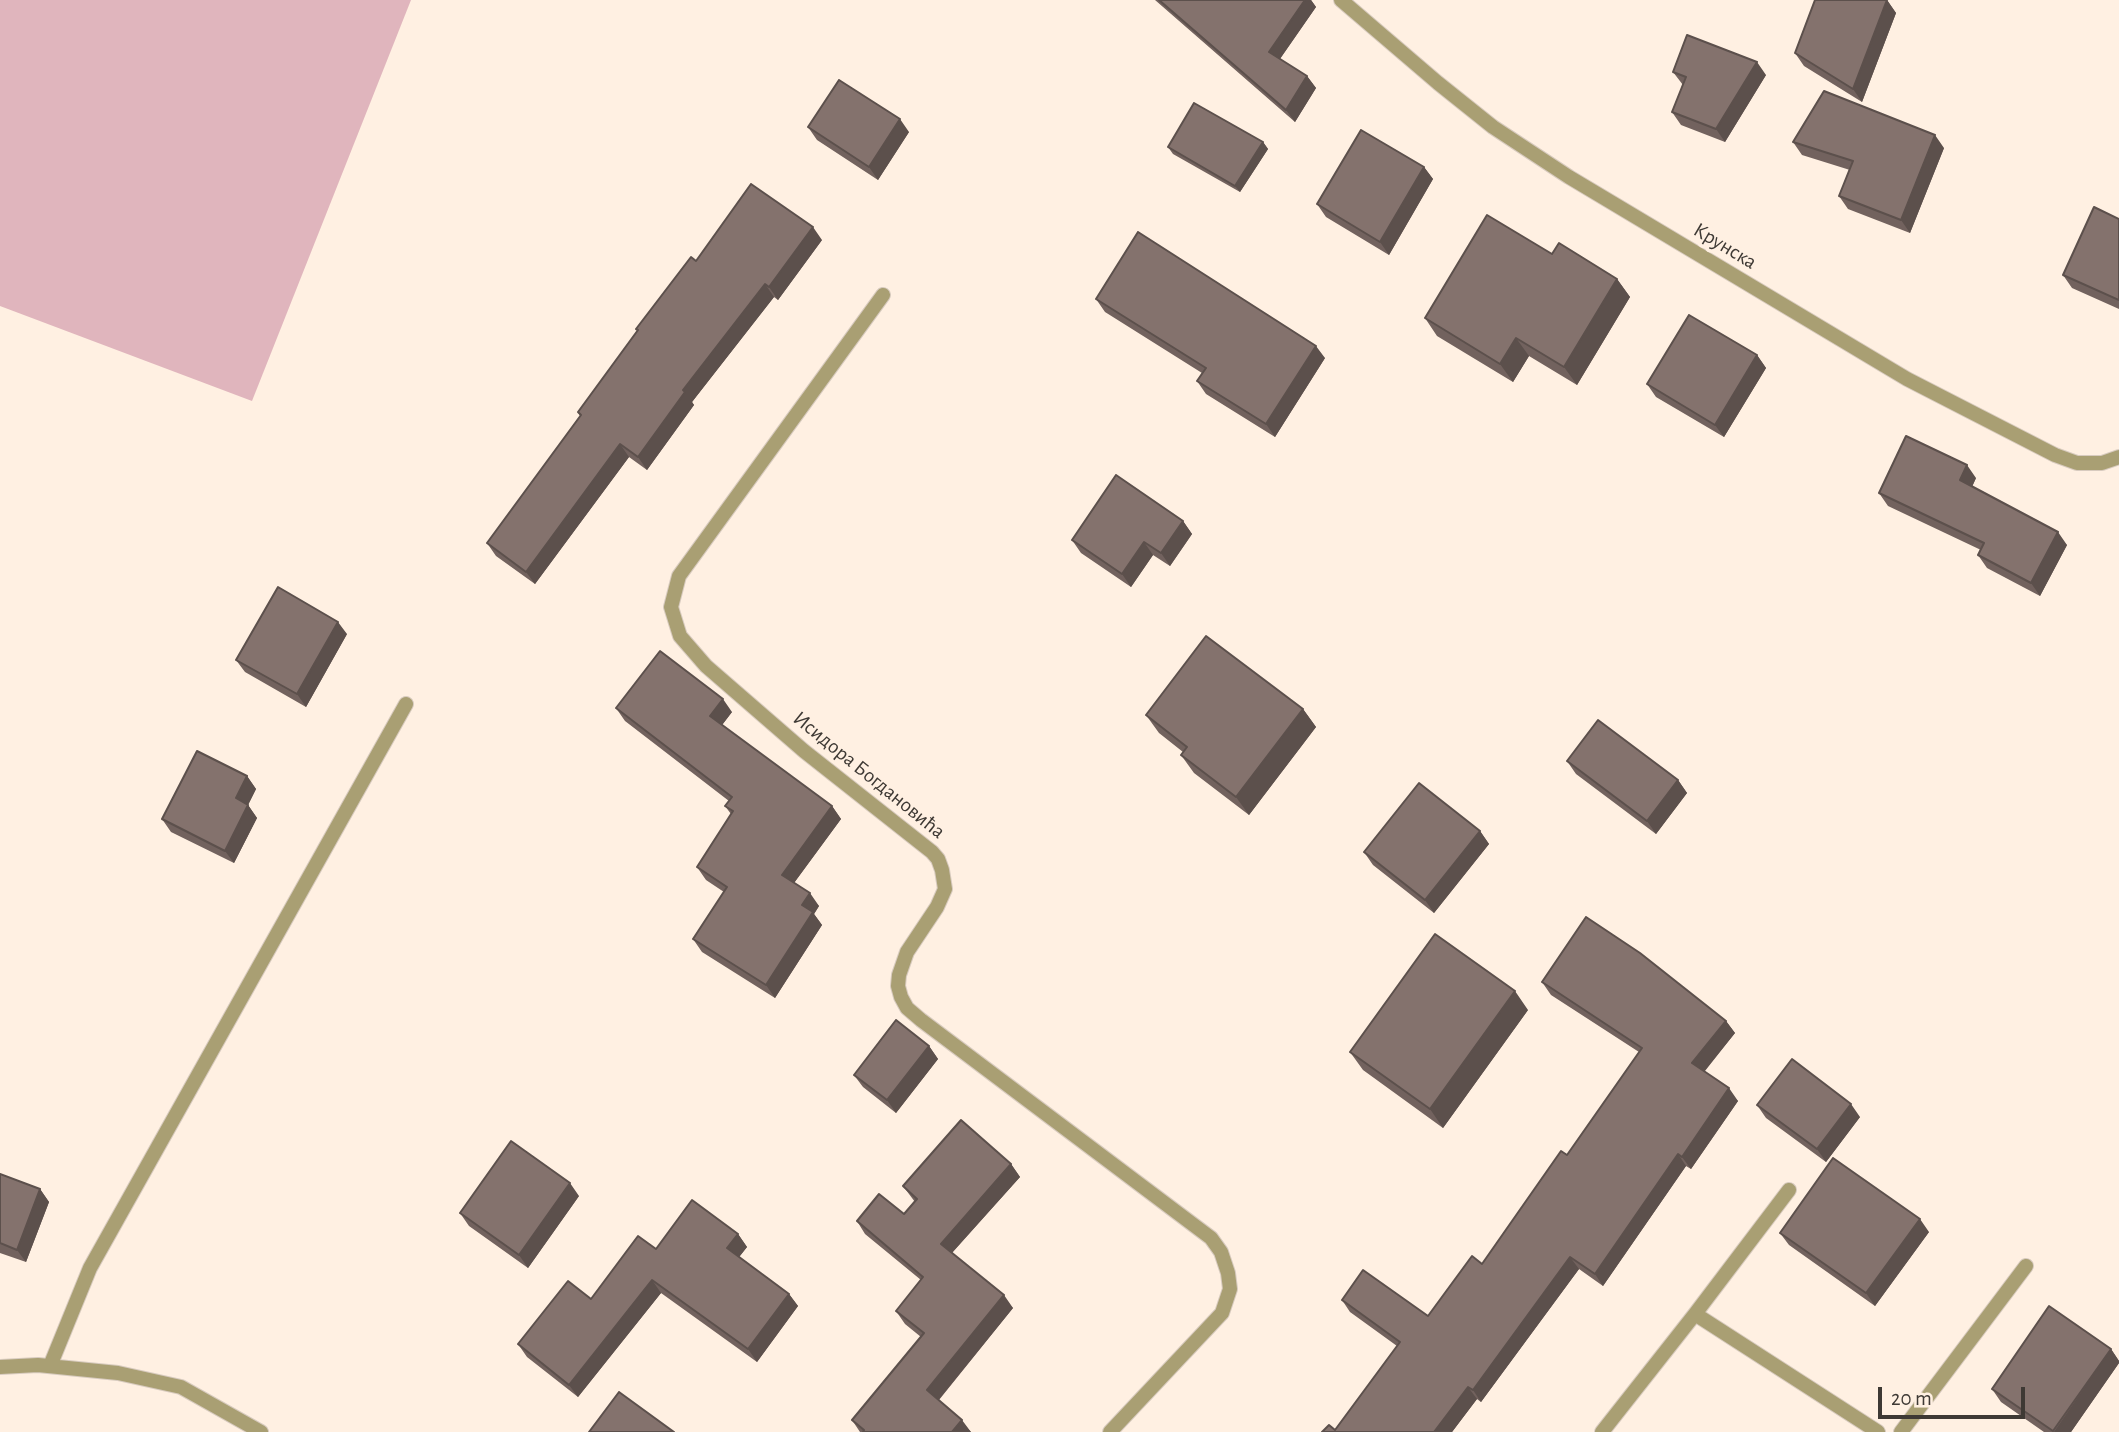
<!DOCTYPE html>
<html>
<head>
<meta charset="utf-8">
<style>
	body { margin:0 }
	#map { position:relative; width:2119px; height:1432px; overflow:hidden; background:#fff0e2; font-family:"Alegreya Sans",sans-serif }
	canvas { display:block }
	.scale { position:absolute; left:1878px; top:1387px; width:147px; height:32px; box-sizing:border-box; border:4px solid #3e3934; border-top:0; padding-left:9px; font-size:21px; line-height:24px; white-space:nowrap; color:#3e3934; -webkit-text-stroke:5px #fff0e2; paint-order:stroke }
</style>
</head>
<body>
<div id="map">
<canvas width="2119" height="1432"></canvas>
<div class="scale">20 m</div>
</div>
<script>
const c = document.querySelector('canvas').getContext('2d');
c.lineJoin = 'round';
function fill(path, color) {
  c.fillStyle = color;
  c.fill(path, 'evenodd');
}
function poly(rows) {
  const path = new Path2D();
  for (const r of rows) {
    path.moveTo(r[0], r[1]);
    for (let i = 2; i < r.length; i += 2) path.lineTo(r[i], r[i + 1]);
  }
  return path;
}
function trace(path, color, width, dash) {
  c.strokeStyle = color;
  c.lineWidth = width;
  c.lineCap = dash ? 'butt' : 'round';
  c.setLineDash(dash || []);
  c.stroke(path);
}
function drawText(font, color, halo, rows, align = 'center') {
  c.font = font + ' "Alegreya Sans",sans-serif';
  c.lineWidth = 7;
  c.setLineDash([]);
  c.textBaseline = 'middle';
  c.strokeStyle = halo;
  c.fillStyle = color;
  for (const [text, x, y, turn = 0] of rows) {
    c.save();
    c.translate(x, y);
    c.rotate((+turn || 0) * Math.PI / 180);
    c.textAlign = isNaN(turn) ? turn : align;
    if (halo) c.strokeText(text, 0, 0);
    c.fillText(text, 0, 0);
    c.restore();
  }
}
fill(poly([
	[0,0,411,0,252,401,0,306]
]), '#e0b5bd');
const minor = poly([
	[1341,0,1438,83,1493,127,1569,177,1907,379,2055,455,2077,463,2102,463,2119,457],
	[883,295,679,576,671,607,680,636,706,666,804,751,932,852,938,859,942,870,945,889,937,907,907,952,899,975,898,986,901,997,907,1008,921,1020,1211,1238,1221,1252,1228,1273,1230,1289,1222,1313,1110,1432],
	[1695,1314,1878,1432],
	[50,1366,90,1268,406,704],
	[0,1367,38,1365,118,1373,181,1387,261,1432],
	[1602,1432,1695,1314,1789,1190],
	[1901,1432,2026,1266]
]);
trace(minor, '#d8cbbf', 16);
trace(minor, '#a99f73', 14);
fill(poly([
	[1155,0,1311,0,1316,7,1280,59,1307,76,1316,88,1295,122],
	[1887,0,1896,13,1862,102,1804,66,1795,53],
	[1673,72,1766,75,1725,142,1681,125,1672,112,1683,85],
	[808,127,909,132,878,180,817,140],
	[1263,142,1268,149,1240,192,1173,154,1168,147],
	[1793,142,1944,148,1910,233,1848,209,1839,196,1850,170,1802,155],
	[1424,167,1433,179,1389,255,1326,217,1317,204],
	[2119,219,2119,309,2072,288,2063,275],
	[822,240,778,300,774,297,692,402,694,405,647,470,629,457,535,584,496,556,487,543,580,416,578,412,696,261],
	[1552,254,1617,279,1630,297,1577,385,1529,356,1513,382,1437,336,1425,318],
	[1096,299,1325,358,1275,437,1206,394,1197,381,1202,373,1105,312],
	[1757,355,1766,368,1724,437,1656,397,1647,384],
	[1976,478,1972,487,2067,545,2040,596,1987,568,1978,555,1981,550,1888,506,1879,493],
	[1183,521,1192,534,1170,566,1153,555,1131,587,1081,553,1072,540],
	[347,634,306,707,245,672,236,660],
	[616,708,732,712,722,725,832,806,841,819,794,883,819,906,814,914,822,925,775,998,702,952,693,939,724,892,706,880,697,867,731,814,725,806,729,801,625,721],
	[1303,709,1316,727,1249,815,1194,773,1181,755,1183,752,1159,733,1146,715],
	[1567,761,1678,780,1687,793,1656,834,1576,774],
	[247,776,256,789,248,805,257,818,234,863,171,832,162,819],
	[1480,831,1489,844,1434,913,1373,865,1364,852],
	[1542,982,1726,1021,1735,1033,1704,1071,1738,1101,1691,1169,1686,1166,1603,1286,1579,1269,1481,1402,1477,1399,1452,1432,1322,1432,1335,1430,1397,1346,1350,1312,1342,1300,1428,1316,1482,1264,1567,1155,1639,1052,1551,995],
	[1528,1010,1443,1128,1363,1070,1350,1052],
	[929,1046,938,1059,896,1113,863,1087,854,1075],
	[1757,1105,1860,1117,1826,1162,1766,1118],
	[1011,1164,1020,1177,952,1253,1013,1308,939,1400,971,1432,860,1432,852,1420,921,1337,905,1324,896,1311,921,1280,865,1234,857,1221,904,1214,915,1202,903,1186],
	[0,1174,40,1189,49,1202,26,1262,0,1253],
	[579,1196,528,1268,469,1226,460,1213],
	[1929,1232,1875,1306,1789,1245,1780,1233],
	[738,1234,747,1247,739,1257,789,1294,798,1306,757,1362,661,1293,578,1397,527,1357,518,1344,591,1299],
	[2111,1349,2119,1361,2119,1363,2071,1432,2044,1432,2001,1402,1992,1389]
]), '#72625e');
fill(poly([
	[1305,0,1311,0,1316,7,1277,63,1269,52],
	[1887,0,1896,13,1862,102,1853,89],
	[1757,62,1766,75,1725,142,1716,129],
	[1307,76,1316,88,1295,122,1286,110],
	[900,119,909,132,878,180,869,167],
	[1935,135,1944,148,1910,233,1901,220],
	[1263,142,1268,149,1240,192,1235,186],
	[1424,167,1433,179,1389,255,1380,242],
	[813,227,822,240,778,300,769,287],
	[1617,279,1630,297,1577,385,1564,367],
	[765,284,774,297,692,402,694,405,647,470,638,457,683,390],
	[1516,338,1529,356,1513,382,1500,364],
	[1316,346,1325,358,1275,437,1266,424],
	[1757,355,1766,368,1724,437,1715,425],
	[620,444,629,457,535,584,526,572],
	[1967,465,1976,478,1969,493,1960,480],
	[1183,521,1192,534,1170,566,1161,553],
	[2058,532,2067,545,2040,596,2031,583],
	[1144,542,1153,555,1131,587,1122,574],
	[338,622,347,634,306,707,297,694],
	[723,699,732,712,719,729,710,716],
	[1303,709,1316,727,1249,815,1236,797],
	[247,776,256,789,245,811,236,798],
	[1678,780,1687,793,1656,834,1647,821],
	[248,805,257,818,234,863,225,851],
	[832,806,841,819,791,887,782,875],
	[1480,831,1489,844,1434,913,1425,900],
	[810,893,819,906,814,914,822,925,775,998,766,985,802,905],
	[1515,991,1528,1010,1443,1128,1430,1109],
	[1726,1021,1735,1033,1701,1076,1692,1063],
	[929,1046,938,1059,896,1113,887,1100],
	[1729,1088,1738,1101,1691,1169,1682,1157],
	[1851,1104,1860,1117,1826,1162,1817,1149],
	[1678,1154,1686,1166,1603,1286,1595,1274],
	[1011,1164,1020,1177,949,1256,941,1244],
	[570,1183,579,1196,528,1268,519,1255],
	[40,1189,49,1202,26,1262,17,1250],
	[1920,1219,1929,1232,1875,1306,1866,1293],
	[738,1234,747,1247,736,1261,727,1248],
	[1570,1257,1579,1269,1481,1402,1473,1390],
	[652,1280,661,1293,578,1397,569,1385],
	[789,1294,798,1306,757,1362,748,1349],
	[1004,1295,1013,1308,936,1403,927,1390],
	[2111,1349,2119,1361,2119,1363,2071,1432,2054,1432],
	[1468,1387,1477,1399,1452,1432,1434,1432],
	[962,1420,971,1432,952,1432]
]), '#5c504c');
const building = poly([
	[1159,0,1305,0,1269,52,1307,76,1286,110,1159,0],
	[1815,0,1887,0,1853,89,1795,53,1815,0],
	[1687,35,1757,62,1716,129,1672,112,1686,77,1673,72,1687,35],
	[839,80,900,119,869,167,808,127,839,80],
	[1824,91,1935,135,1901,220,1839,196,1853,161,1793,142,1824,91],
	[1194,103,1263,142,1235,186,1168,147,1194,103],
	[1361,130,1424,167,1380,242,1317,204,1361,130],
	[751,184,813,227,769,287,765,284,683,390,685,392,638,457,620,444,526,572,487,543,581,415,578,412,638,330,636,329,691,257,696,261,751,184],
	[2094,207,2119,219,2119,300,2063,275,2094,207],
	[1487,215,1552,254,1559,243,1617,279,1564,367,1516,338,1500,364,1425,318,1487,215],
	[1138,232,1316,346,1266,424,1197,381,1206,368,1096,299,1138,232],
	[1689,315,1757,355,1715,425,1647,384,1689,315],
	[1906,436,1967,465,1960,480,2058,532,2031,583,1978,555,1984,543,1879,493,1906,436],
	[1116,475,1183,521,1161,553,1144,542,1122,574,1072,540,1116,475],
	[278,587,338,622,297,694,236,660,278,587],
	[1206,636,1303,709,1236,797,1181,755,1187,747,1146,715,1206,636],
	[660,651,723,699,710,716,832,806,782,875,810,893,802,905,813,912,766,985,693,939,727,887,697,867,733,811,725,806,732,797,616,708,660,651],
	[1598,720,1678,780,1647,821,1567,761,1598,720],
	[197,751,247,776,236,798,248,805,225,851,162,819,197,751],
	[1419,783,1480,831,1425,900,1364,852,1419,783],
	[1586,917,1640,953,1726,1021,1692,1063,1729,1088,1682,1157,1678,1154,1595,1274,1570,1257,1473,1390,1468,1387,1434,1432,1322,1432,1329,1425,1335,1430,1400,1342,1342,1300,1363,1270,1428,1316,1472,1256,1482,1264,1561,1151,1567,1155,1642,1048,1542,982,1586,917],
	[1435,934,1515,991,1430,1109,1350,1052,1435,934],
	[896,1020,929,1046,887,1100,854,1075,896,1020],
	[1792,1059,1851,1104,1817,1149,1757,1105,1792,1059],
	[961,1120,1011,1164,941,1244,1004,1295,927,1390,962,1420,952,1432,863,1432,864,1430,852,1420,924,1333,896,1311,923,1277,857,1221,879,1194,904,1214,917,1199,903,1186,961,1120],
	[511,1141,570,1183,519,1255,460,1213,511,1141],
	[1833,1158,1920,1219,1866,1293,1780,1233,1833,1158],
	[0,1174,40,1189,17,1250,0,1243,0,1174],
	[692,1200,738,1234,727,1248,789,1294,748,1349,652,1280,569,1385,518,1344,568,1281,591,1299,638,1236,656,1249,692,1200],
	[2049,1306,2111,1349,2053,1431,1992,1389,2049,1306],
	[619,1392,674,1432,589,1432,619,1392]
]);
fill(building, '#84726d');
trace(building, '#5c504c', 2);
drawText('21px', '#3e3934', '#fff0e2', [
	["Крунска",1725,246,31],
	["Исидора Богдановића",869,775,39]
]);
</script>
</body>
</html>
